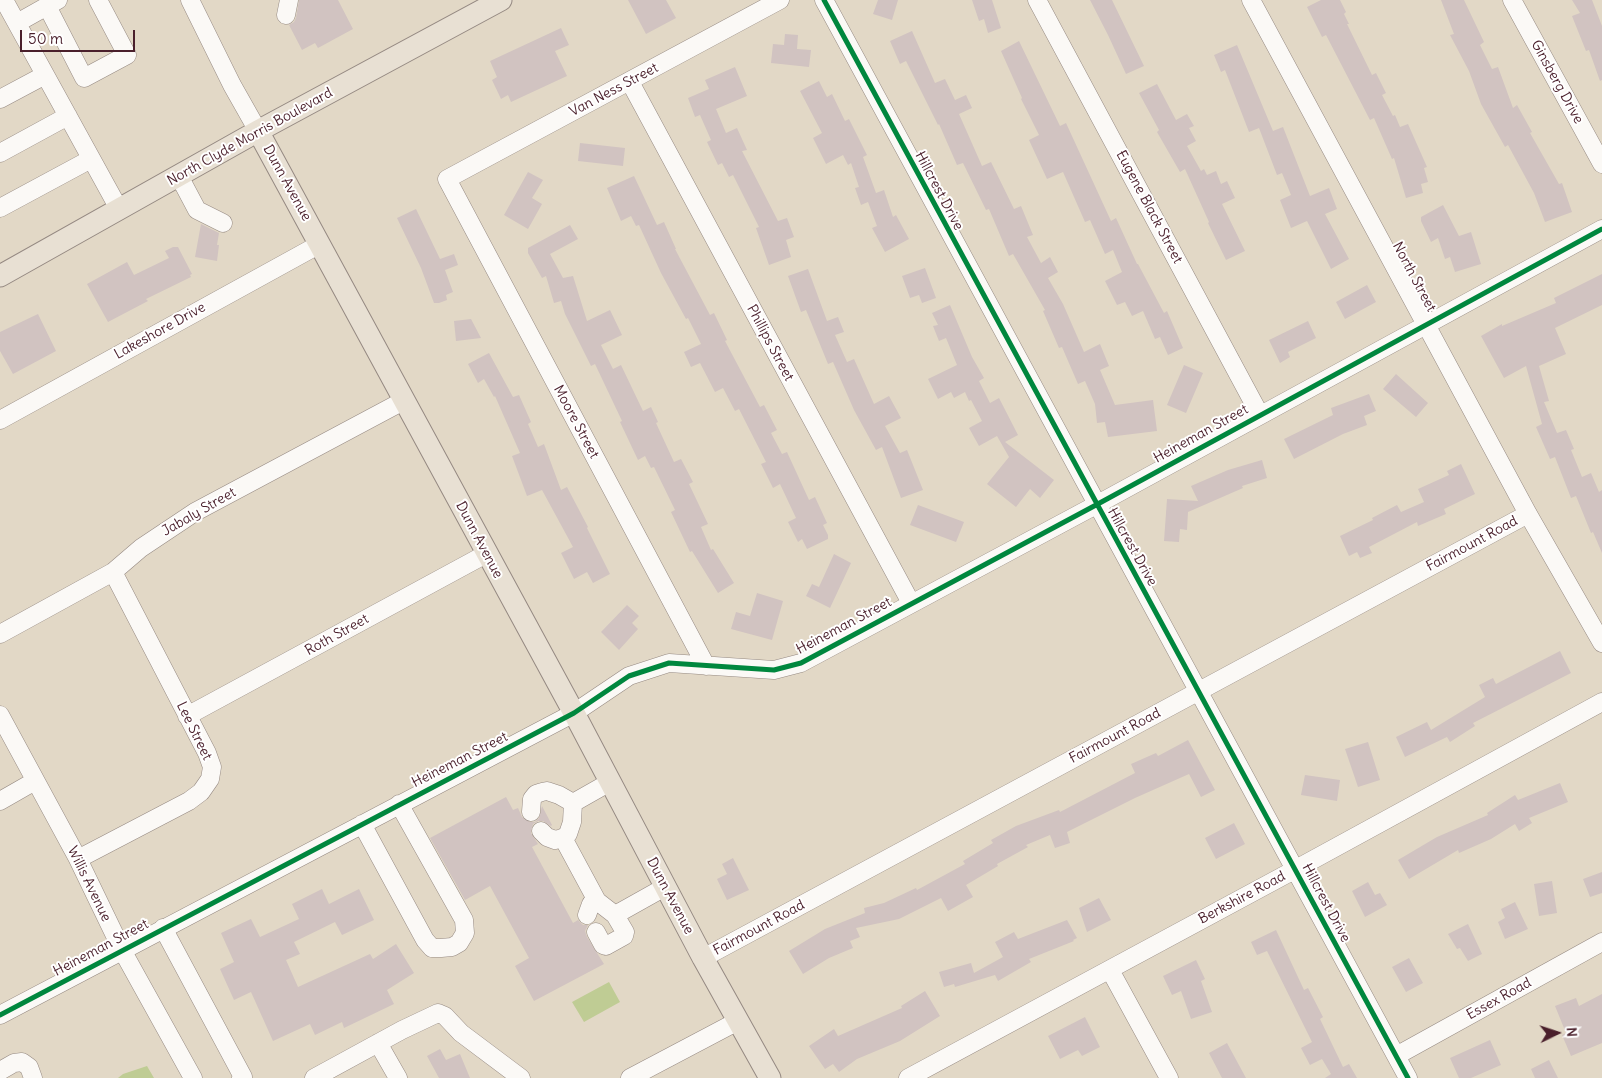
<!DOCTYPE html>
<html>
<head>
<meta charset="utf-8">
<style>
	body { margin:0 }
	#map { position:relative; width:1602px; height:1078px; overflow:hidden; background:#e2d8c6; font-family:Delius,sans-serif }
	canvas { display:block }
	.north { position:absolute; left:1532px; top:1008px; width:50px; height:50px; -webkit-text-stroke:4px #fff; paint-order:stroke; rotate:86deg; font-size:14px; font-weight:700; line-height:20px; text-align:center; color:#4a1f2b }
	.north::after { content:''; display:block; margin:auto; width:18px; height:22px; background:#4a1f2b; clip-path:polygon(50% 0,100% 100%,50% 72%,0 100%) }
	.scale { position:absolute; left:20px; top:30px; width:115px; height:22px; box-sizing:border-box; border:2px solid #4a1f2b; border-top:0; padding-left:6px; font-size:15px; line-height:18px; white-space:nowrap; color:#4a1f2b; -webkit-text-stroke:4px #fff; paint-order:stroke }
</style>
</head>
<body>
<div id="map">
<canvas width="1602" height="1078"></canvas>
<div class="north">N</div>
<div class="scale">50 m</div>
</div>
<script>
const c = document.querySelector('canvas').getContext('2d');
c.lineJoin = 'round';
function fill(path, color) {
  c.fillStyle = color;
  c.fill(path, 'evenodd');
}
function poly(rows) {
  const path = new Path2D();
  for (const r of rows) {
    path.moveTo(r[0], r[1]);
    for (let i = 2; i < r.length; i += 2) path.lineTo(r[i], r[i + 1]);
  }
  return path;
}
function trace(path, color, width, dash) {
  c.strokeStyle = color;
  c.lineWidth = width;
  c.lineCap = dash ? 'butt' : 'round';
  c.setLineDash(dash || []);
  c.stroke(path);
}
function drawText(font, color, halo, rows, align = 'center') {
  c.font = font + ' Delius,sans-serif';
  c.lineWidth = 4;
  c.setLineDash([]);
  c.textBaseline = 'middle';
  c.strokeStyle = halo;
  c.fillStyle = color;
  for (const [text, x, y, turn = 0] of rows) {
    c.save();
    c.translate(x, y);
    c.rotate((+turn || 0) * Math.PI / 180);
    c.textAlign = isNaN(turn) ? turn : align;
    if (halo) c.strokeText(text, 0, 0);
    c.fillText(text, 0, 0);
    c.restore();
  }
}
fill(poly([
	[609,982,620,1002,584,1022,572,1002],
	[147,1066,154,1078,118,1078,123,1074]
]), '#bfcc94');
fill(poly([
	[299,0,338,0,353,29,318,48,315,43,302,50,289,25,294,22,296,18],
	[628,0,666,0,676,18,646,34],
	[878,0,898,0,892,20,873,14],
	[972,0,992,0,1001,28,988,33,984,19,979,21],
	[1090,0,1112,0,1144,66,1126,74,1108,35],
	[1321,0,1340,0,1346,12,1344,14,1349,24,1347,24,1372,75,1376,73,1386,93,1382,95,1393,116,1395,115,1400,127,1408,124,1427,167,1424,168,1428,182,1421,184,1423,193,1406,198,1394,158,1392,159,1374,118,1370,120,1326,35,1322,37,1307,7],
	[1441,0,1464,0,1484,42,1480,45,1492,69,1498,67,1513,108,1517,105,1532,132,1530,133,1559,184,1562,183,1572,212,1545,222,1534,193,1508,145,1505,147,1481,104,1469,71,1450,35,1454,34],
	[1572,0,1592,0,1602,26,1602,80,1600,81,1589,50,1586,51,1572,16,1580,13],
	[561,28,569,45,555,51,567,76,511,102,508,95,501,99,492,80,497,77,490,61],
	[912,31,935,83,945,79,955,100,966,95,972,108,959,114,982,166,991,162,1014,209,1021,206,1033,235,1027,237,1041,263,1050,257,1058,272,1048,278,1063,304,1084,352,1100,344,1109,366,1100,370,1115,405,1153,400,1157,431,1108,437,1105,422,1097,423,1095,404,1085,381,1078,384,1062,347,1059,348,1043,311,1045,310,1013,254,1009,256,989,209,986,210,963,163,957,165,939,124,938,125,906,61,900,64,890,41],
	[785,34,798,35,797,49,811,50,809,67,771,63,773,44,784,45],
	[1019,41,1060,126,1066,123,1111,221,1116,218,1137,264,1138,264,1164,313,1167,311,1183,348,1168,355,1160,337,1155,339,1143,311,1132,316,1125,302,1117,305,1105,281,1122,272,1113,250,1105,254,1090,220,1085,222,1063,172,1047,179,1029,140,1039,135,1021,99,1022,98,1001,51],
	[1237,45,1273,131,1283,127,1310,196,1329,188,1337,209,1325,214,1349,259,1331,269,1307,221,1291,228,1280,200,1291,195,1282,173,1277,175,1259,128,1249,132,1225,70,1221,72,1214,55],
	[735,67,747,96,716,109,726,133,737,128,747,150,742,151,778,221,787,218,794,237,786,240,791,257,769,265,756,228,759,227,733,175,729,177,722,163,718,165,707,142,711,140,700,115,695,117,688,98,709,89,705,80],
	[819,81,827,97,832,94,845,121,849,119,867,155,863,157,876,193,884,190,893,217,896,215,909,239,885,252,872,228,877,226,868,202,861,205,855,188,859,187,851,163,848,165,843,155,826,164,813,138,822,133,800,91],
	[1157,84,1176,120,1187,114,1194,126,1189,128,1196,141,1187,146,1201,171,1204,169,1207,175,1216,171,1221,184,1227,181,1235,198,1222,204,1245,251,1226,260,1208,223,1209,222,1185,169,1180,172,1157,132,1159,130,1139,93],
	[580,143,625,148,623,166,578,161],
	[528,172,543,180,532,198,542,204,528,229,504,215],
	[634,176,657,225,664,222,676,249,675,249,710,315,714,313,727,340,725,341,760,407,764,405,777,430,771,433,782,454,787,452,809,500,815,497,827,523,823,525,828,535,828,539,807,549,802,539,798,542,788,522,796,518,780,484,773,488,761,464,766,462,739,409,735,411,723,388,715,392,700,363,691,367,684,352,701,344,688,318,686,319,661,273,639,225,636,226,631,216,621,221,607,188],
	[1443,205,1459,236,1471,232,1481,264,1455,272,1450,257,1445,259,1438,238,1431,242,1421,221,1421,217],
	[416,209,440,259,454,254,458,265,445,270,453,292,446,295,447,300,439,303,434,303,421,268,397,218],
	[201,224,219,233,217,245,219,245,217,261,195,257],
	[570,225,578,239,550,254,563,278,573,276,587,321,610,310,622,335,601,345,613,369,621,365,643,411,651,407,658,422,656,423,674,462,681,459,693,482,689,484,708,524,701,527,711,550,713,549,734,583,718,593,692,551,690,552,671,512,675,510,654,467,651,468,645,456,638,460,620,422,622,421,595,364,591,366,565,314,561,301,554,303,546,276,542,278,528,253,528,248],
	[173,247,178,247,192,274,190,275,191,277,146,299,148,301,108,322,87,284,127,262,134,275,169,258,165,251],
	[925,268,936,298,922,303,919,295,910,298,902,276],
	[808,269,827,321,838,317,844,332,835,335,847,362,854,359,874,404,889,396,901,418,885,426,900,453,907,450,923,490,901,498,882,447,876,450,854,410,833,362,828,364,806,310,801,312,788,276],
	[1602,274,1602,305,1555,328,1566,354,1539,366,1549,401,1544,402,1557,433,1566,430,1574,449,1571,450,1582,477,1591,473,1599,492,1602,490,1602,553,1593,532,1591,533,1576,496,1571,498,1555,457,1550,459,1536,427,1542,424,1526,366,1504,378,1481,336,1502,324,1502,326,1556,303,1554,298],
	[1367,285,1376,302,1345,319,1336,302],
	[950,305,972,357,984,378,979,381,990,403,999,398,1018,435,1005,442,1054,480,1040,498,1030,489,1016,507,987,484,1009,457,997,436,979,446,969,428,982,421,971,400,969,401,965,392,954,398,951,392,938,399,928,379,957,365,946,338,939,341,933,326,938,325,932,313],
	[38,314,56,351,13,374,0,351,0,332],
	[471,319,481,338,456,341,454,321],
	[1308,321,1316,338,1288,352,1290,357,1280,363,1269,340],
	[489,353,513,397,519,395,531,422,528,424,538,447,544,444,561,490,567,487,588,527,587,528,610,574,593,583,587,572,574,579,561,553,573,547,542,490,527,496,512,456,520,453,495,396,494,397,484,379,478,383,468,364],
	[1184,365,1203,373,1186,413,1167,405],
	[1396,374,1428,403,1416,417,1383,389],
	[1369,394,1376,411,1364,416,1367,425,1343,434,1294,459,1284,439,1333,415,1331,408],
	[1262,460,1267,478,1242,486,1243,488,1188,512,1187,530,1180,529,1179,542,1164,541,1167,499,1198,501,1191,486,1228,470],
	[1461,464,1475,494,1444,509,1446,514,1418,526,1417,522,1369,547,1372,553,1360,558,1357,552,1349,556,1340,536,1373,520,1372,518,1397,505,1401,512,1424,502,1418,489,1449,475,1447,471],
	[918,505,964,522,956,542,910,525],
	[834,554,851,563,830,608,806,596,812,584,819,587],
	[757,593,783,601,772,640,731,629,736,612,750,616],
	[627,605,639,616,632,623,638,629,619,650,601,632],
	[1560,651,1571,673,1473,723,1475,726,1450,742,1447,737,1405,757,1396,737,1427,722,1431,730,1485,697,1479,685,1493,678,1496,684],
	[1188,740,1215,790,1201,797,1189,774,1135,798,1067,832,1070,843,1055,848,1050,835,1026,845,1028,847,997,864,998,866,966,885,973,897,948,911,941,898,899,919,856,928,860,937,850,941,853,948,829,958,803,974,789,951,825,929,865,913,864,908,884,903,916,888,917,890,965,864,963,861,993,843,991,840,1016,826,1059,810,1060,812,1135,773,1131,764,1156,753,1158,756],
	[1368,742,1380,780,1358,787,1345,749],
	[1305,775,1340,780,1337,801,1301,795],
	[1560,783,1568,802,1529,818,1532,823,1519,831,1515,824,1491,839,1459,853,1458,850,1409,879,1398,860,1437,837,1488,815,1487,813,1515,795,1518,800],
	[506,797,513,810,518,808,522,817,530,822,535,822,539,818,542,806,552,825,551,826,543,821,538,821,533,824,531,833,538,844,532,847,573,923,578,920,583,925,588,925,585,931,587,937,604,964,534,1001,515,966,529,958,490,886,465,900,430,838],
	[1234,823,1245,844,1216,859,1205,838],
	[733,858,749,890,727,900,717,879,727,874,722,864],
	[1602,872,1602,893,1590,897,1583,879],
	[1552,881,1557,913,1539,916,1534,884],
	[1368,882,1375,895,1380,893,1387,905,1365,917,1352,891],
	[322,889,329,904,359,889,374,920,342,935,335,922,294,942,300,954,286,960,298,987,370,954,373,959,396,944,414,973,387,990,394,1004,344,1028,342,1022,315,1035,310,1024,273,1041,251,992,234,1000,220,969,234,962,221,933,251,919,260,937,299,919,292,904],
	[1099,898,1111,920,1087,932,1079,908],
	[1515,902,1528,929,1505,939,1498,922,1505,918,1501,909],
	[1067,920,1077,938,1073,940,1074,941,1029,959,1031,962,998,981,995,975,955,987,954,984,944,987,939,972,971,963,974,973,1003,957,995,942,1014,932,1018,939],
	[1468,924,1482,954,1468,961,1460,948,1457,949,1448,934],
	[1276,930,1304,990,1308,988,1323,1017,1320,1019,1343,1067,1349,1064,1357,1078,1325,1078,1331,1074,1322,1059,1310,1065,1301,1048,1312,1042,1267,951,1257,955,1251,942],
	[1409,958,1423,983,1406,992,1392,967],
	[1196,960,1205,979,1201,981,1212,1012,1191,1019,1181,991,1172,995,1163,976],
	[925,991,940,1016,900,1041,857,1059,839,1072,833,1064,825,1069,809,1046,834,1029,838,1036,902,1008,901,1006],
	[1602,994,1602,1043,1571,1056,1562,1035,1566,1033,1555,1006,1576,998,1579,1006],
	[1085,1017,1100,1047,1082,1056,1078,1050,1060,1059,1048,1036],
	[1490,1040,1501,1065,1471,1078,1459,1078,1450,1058],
	[1227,1043,1246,1078,1222,1078,1209,1053],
	[440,1049,446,1060,460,1054,470,1078,439,1078,427,1056],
	[1549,1060,1558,1078,1535,1078,1531,1069]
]), '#d1c3c1');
const minor = poly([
	[4,0,119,209],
	[190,0,232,85,258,131],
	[824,0,1408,1078],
	[1037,0,1260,415],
	[1251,0,1528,514,1602,643],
	[1512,0,1602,164],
	[47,6,84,78,127,55,98,0],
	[286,15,289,0],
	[17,23,58,0],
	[630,82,911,603],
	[0,99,45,75],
	[0,153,68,116],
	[179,176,197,210,223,223],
	[0,208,91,159],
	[0,420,320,244],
	[0,634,113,572,141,548,195,512,405,400],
	[706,666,447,179,780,0],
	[0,715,78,859,122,950,193,1078],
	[187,716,486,554],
	[0,801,35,781],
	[573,803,610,782],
	[531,812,532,799,536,794,542,792,547,791,559,795,573,803],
	[362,824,425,940,432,948,441,948,452,947,459,943,465,933,464,920,399,804],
	[541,831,547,837,555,840,563,838,568,834,572,822,573,803],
	[563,838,597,901,615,915,665,887],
	[78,859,189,801,201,792,210,779,212,767,207,753,113,572],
	[587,915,591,904,597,901],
	[163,928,243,1077,241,1078],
	[596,932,603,945,606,946,624,936,625,932,615,915],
	[703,958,1528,514],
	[1110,970,1169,1078],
	[0,1015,574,713,629,676,669,663,774,670,801,663,1096,505,1602,229],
	[378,1043,398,1078],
	[1396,1056,1602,942],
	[0,1071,14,1063,22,1062,29,1067,33,1078],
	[314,1078,402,1030,438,1013,445,1016,461,1033,521,1078],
	[630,1078,738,1021],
	[908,1078,1296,869,1602,702]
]);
const major = poly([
	[258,131,574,713,703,958,770,1078],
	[0,276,258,131,501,0]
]);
trace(minor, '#958982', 19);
trace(major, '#958982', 23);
trace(minor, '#fbf9f6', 18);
trace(major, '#e8e0d3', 21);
trace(poly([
	[824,0,1408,1078],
	[0,1015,574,713,629,676,669,663,774,670,801,663,1096,505,1602,229]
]), '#00873e', 5);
drawText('14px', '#4a1f2b', '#fff', [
	["Ginsberg Drive",1557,82,61],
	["Van Ness Street",614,90,-28],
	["North Clyde Morris Boulevard",250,137,-29],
	["Dunn Avenue",287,183,61],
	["Hillcrest Drive",939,191,62],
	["Eugene Black Street",1149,207,62],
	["North Street",1414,277,62],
	["Lakeshore Drive",160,331,-29],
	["Phillips Street",770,343,62],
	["Moore Street",576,422,62],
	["Heineman Street",1201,434,-29],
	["Jabaly Street",199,512,-30],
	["Dunn Avenue",479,540,62],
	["Fairmount Road",1472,544,-28],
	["Hillcrest Drive",1132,547,61],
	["Heineman Street",844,626,-28],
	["Roth Street",337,635,-29],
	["Lee Street",194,731,64],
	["Fairmount Road",1115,736,-28],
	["Heineman Street",460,760,-27],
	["Willis Avenue",89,884,64],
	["Dunn Avenue",670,896,62],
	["Berkshire Road",1242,898,-28],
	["Hillcrest Drive",1326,903,62],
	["Fairmount Road",759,928,-28],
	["Heineman Street",101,948,-28],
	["Essex Road",1499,999,-29]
]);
</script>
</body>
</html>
